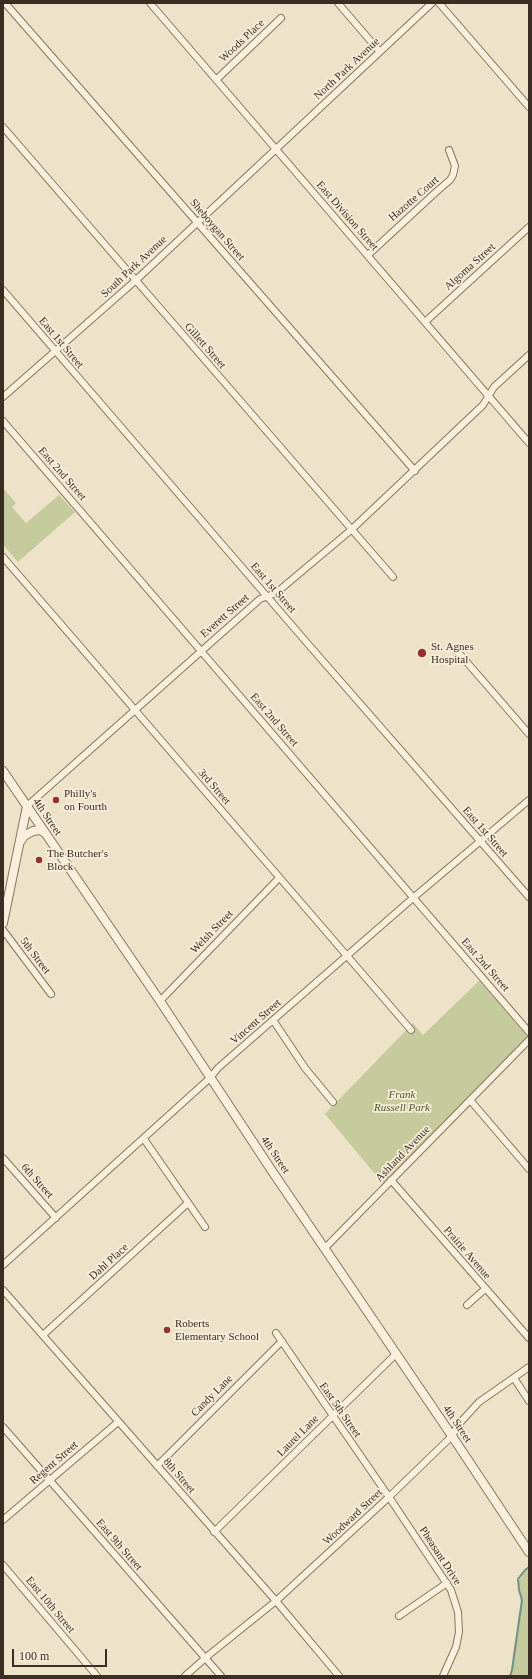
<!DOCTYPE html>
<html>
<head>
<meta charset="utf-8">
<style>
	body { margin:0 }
	#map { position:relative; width:532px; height:1679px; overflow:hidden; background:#ede3c9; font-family:"Times New Roman",serif }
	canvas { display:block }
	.frame { position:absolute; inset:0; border:4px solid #3a2d21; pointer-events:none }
	.scale { position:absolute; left:12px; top:1649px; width:95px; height:18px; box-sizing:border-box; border:2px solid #3a2d21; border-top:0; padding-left:5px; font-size:12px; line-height:14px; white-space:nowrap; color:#3a2d21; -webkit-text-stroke:3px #f5edd9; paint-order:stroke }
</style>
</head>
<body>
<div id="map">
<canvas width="532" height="1679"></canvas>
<div class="frame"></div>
<div class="scale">100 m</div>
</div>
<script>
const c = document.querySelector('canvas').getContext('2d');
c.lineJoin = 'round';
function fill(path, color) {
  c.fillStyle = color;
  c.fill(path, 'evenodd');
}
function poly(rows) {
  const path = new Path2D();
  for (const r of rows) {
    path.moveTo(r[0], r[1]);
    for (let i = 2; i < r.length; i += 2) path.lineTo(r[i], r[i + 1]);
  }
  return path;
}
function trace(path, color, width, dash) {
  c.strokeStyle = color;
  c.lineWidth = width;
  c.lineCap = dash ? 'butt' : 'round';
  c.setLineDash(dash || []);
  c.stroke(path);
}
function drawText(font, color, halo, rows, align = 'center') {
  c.font = font + ' "Times New Roman",serif';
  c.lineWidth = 3.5;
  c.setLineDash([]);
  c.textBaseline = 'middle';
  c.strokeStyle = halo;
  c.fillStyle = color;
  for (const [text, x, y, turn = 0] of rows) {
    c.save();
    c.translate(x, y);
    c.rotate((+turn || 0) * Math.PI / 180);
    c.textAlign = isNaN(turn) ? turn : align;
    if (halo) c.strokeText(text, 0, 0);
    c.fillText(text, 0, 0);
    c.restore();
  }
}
fill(poly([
	[3,488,16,503,12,507,26,523,59,495,75,512,18,562,3,545],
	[482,978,529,1032,529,1040,385,1186,325,1114,413,1023,423,1035],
	[529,1567,529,1676,510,1676,512,1670,522,1600,518,1579,525,1570]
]), '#c6cb9d');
trace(poly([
	[510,1676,512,1670,522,1600,519,1590,518,1579,525,1570,529,1567]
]), '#709088', 2);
const minor = poly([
	[5,3,415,471],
	[150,3,529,443],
	[338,3,380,52],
	[439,3,529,107],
	[217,79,281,18],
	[3,127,393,577],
	[368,255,436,192,450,180,453,175,455,166,449,150],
	[3,290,308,644,529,897],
	[425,322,529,227],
	[3,397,135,281,432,3],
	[3,421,529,1032],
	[3,557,411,1030],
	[458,652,529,734],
	[27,806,260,599,276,593,351,530,483,405,494,387,529,355],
	[3,930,51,994],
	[160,1001,279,878],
	[273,1020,305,1068,333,1102],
	[470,1100,529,1169],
	[144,1139,205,1227],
	[3,1158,56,1218],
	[391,1180,529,1338],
	[325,1248,529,1040],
	[3,1265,210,1078,218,1068,413,898,529,800],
	[3,1290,276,1601,339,1676],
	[467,1305,485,1289],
	[276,1333,389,1497,451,1590,458,1612,459,1632,456,1647,443,1676],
	[43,1335,188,1203],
	[514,1378,529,1401],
	[3,1427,221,1676],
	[157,1466,282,1341],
	[3,1520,118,1422],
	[214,1532,396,1354],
	[3,1565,97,1676],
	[399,1616,447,1583],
	[185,1676,210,1654,276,1601,389,1497,452,1436,458,1425,479,1402,529,1367]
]);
const tertiary = poly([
	[3,771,160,1001,272,1171,452,1436,529,1552],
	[20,842,24,836,33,831,40,830,45,833],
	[3,923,27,806]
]);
trace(minor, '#89755e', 8);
trace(tertiary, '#89755e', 10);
trace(minor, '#f8f0dd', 6);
trace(tertiary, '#f8f0dd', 8);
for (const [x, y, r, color] of [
	[422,653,5,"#963131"],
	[56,800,4,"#963131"],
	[39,860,4,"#963131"],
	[167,1330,4,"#963131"]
]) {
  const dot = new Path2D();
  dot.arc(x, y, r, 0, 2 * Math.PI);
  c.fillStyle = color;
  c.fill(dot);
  trace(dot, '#f5edd9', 1.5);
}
drawText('11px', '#3a2d21', '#f5edd9', [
	["Woods Place",242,41,-43],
	["North Park Avenue",347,69,-43],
	["Hazotte Court",414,199,-41],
	["East Division Street",347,216,49],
	["Sheboygan Street",217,230,49],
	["South Park Avenue",134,267,-43],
	["Algoma Street",470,267,-42],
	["East 1st Street",61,343,50],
	["Gillett Street",205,346,49],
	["East 2nd Street",62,474,49],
	["East 1st Street",273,588,49],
	["Everett Street",225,616,-41],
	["East 2nd Street",274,720,49],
	["3rd Street",214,787,49],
	["4th Street",47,817,56],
	["East 1st Street",485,832,49],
	["Welsh Street",212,932,-46],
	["5th Street",35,956,53],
	["East 2nd Street",485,965,49],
	["Vincent Street",256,1022,-41],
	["Ashland Avenue",403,1154,-46],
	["4th Street",275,1155,56],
	["6th Street",37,1181,48],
	["Prairie Avenue",467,1253,49],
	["Dahl Place",109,1262,-42],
	["Candy Lane",212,1396,-45],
	["East 5th Street",340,1410,55],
	["4th Street",457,1424,56],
	["Laurel Lane",298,1436,-45],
	["Regent Street",54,1463,-41],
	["8th Street",179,1476,49],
	["Woodward Street",353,1517,-43],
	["East 9th Street",119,1545,49],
	["Pheasant Drive",440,1556,57],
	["East 10th Street",50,1605,50]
]);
drawText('11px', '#3a2d21', '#f5edd9', [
	["St. Agnes",431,647],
	["Hospital",431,660],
	["Philly's",64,794],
	["on Fourth",64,807],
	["The Butcher's",47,854],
	["Block",47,867],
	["Roberts",175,1324],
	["Elementary School",175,1337]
], 'left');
drawText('italic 11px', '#4a5629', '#f5edd9', [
	["Frank",402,1095],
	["Russell Park",402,1108]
]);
</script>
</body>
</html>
